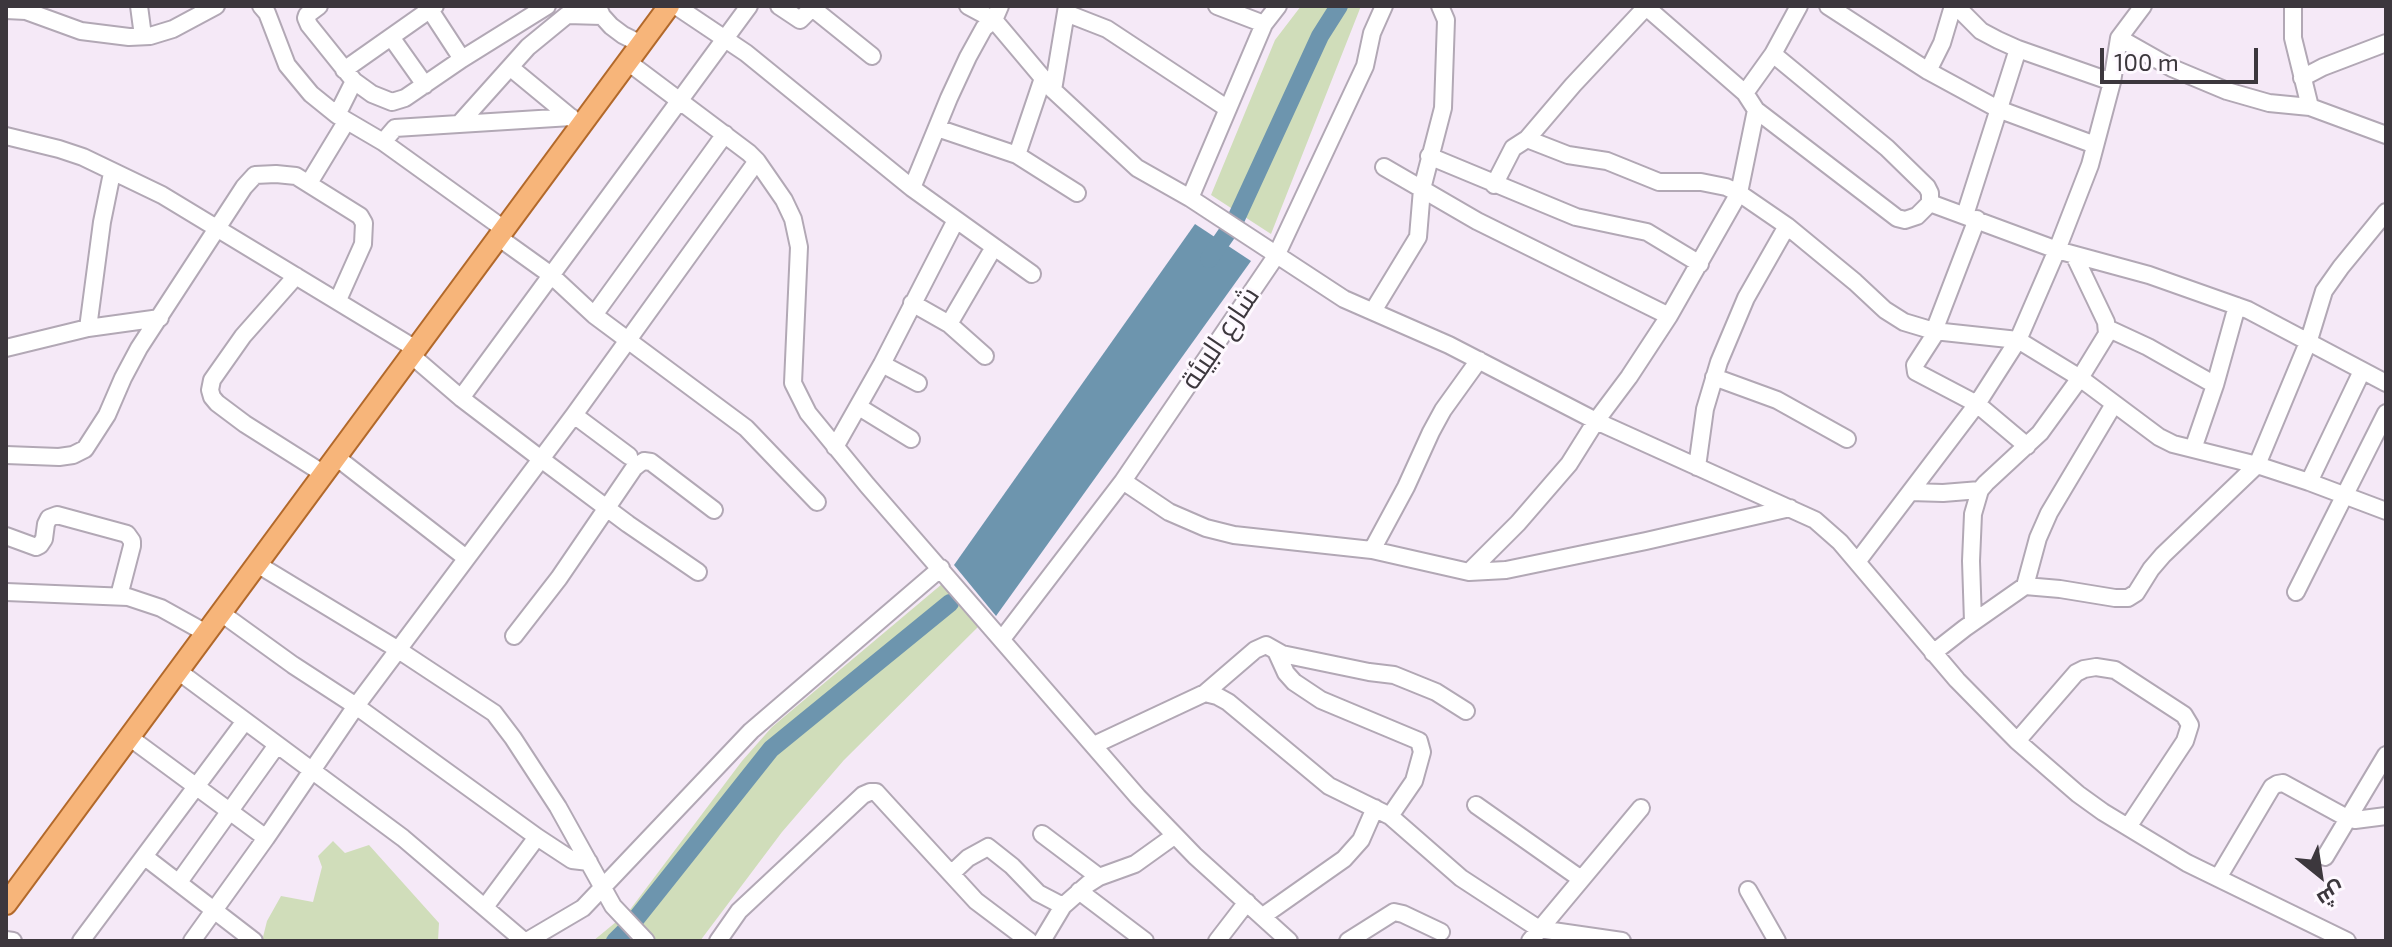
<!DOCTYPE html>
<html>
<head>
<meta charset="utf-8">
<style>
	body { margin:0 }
	#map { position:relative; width:2392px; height:947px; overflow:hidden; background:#f5e9f7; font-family:"Exo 2",Cairo,sans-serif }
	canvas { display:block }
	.frame { position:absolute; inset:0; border:8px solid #3c373d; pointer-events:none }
	.north { position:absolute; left:2280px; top:835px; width:80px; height:80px; -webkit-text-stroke:6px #fef9ff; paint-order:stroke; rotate:150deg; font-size:22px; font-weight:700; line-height:32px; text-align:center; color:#3c373d }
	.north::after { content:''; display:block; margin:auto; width:28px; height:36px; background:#3c373d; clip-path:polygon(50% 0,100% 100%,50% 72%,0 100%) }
	.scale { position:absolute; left:2100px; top:48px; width:158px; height:36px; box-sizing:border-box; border:4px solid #3c373d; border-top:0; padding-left:10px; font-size:24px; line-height:28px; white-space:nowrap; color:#3c373d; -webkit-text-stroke:6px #fef9ff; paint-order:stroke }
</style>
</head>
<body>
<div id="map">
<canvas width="2392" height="947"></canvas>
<div class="frame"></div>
<div class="north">ش</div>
<div class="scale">100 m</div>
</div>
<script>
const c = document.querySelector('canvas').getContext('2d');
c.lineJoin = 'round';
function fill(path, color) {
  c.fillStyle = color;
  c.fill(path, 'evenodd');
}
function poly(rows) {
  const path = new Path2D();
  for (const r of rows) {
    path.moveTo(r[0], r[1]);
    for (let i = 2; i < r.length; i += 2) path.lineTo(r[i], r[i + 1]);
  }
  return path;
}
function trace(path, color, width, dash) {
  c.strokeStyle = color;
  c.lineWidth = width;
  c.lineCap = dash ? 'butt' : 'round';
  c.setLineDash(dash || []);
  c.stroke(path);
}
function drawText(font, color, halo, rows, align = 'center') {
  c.font = font + ' "Exo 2",Cairo,sans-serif';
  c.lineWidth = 6;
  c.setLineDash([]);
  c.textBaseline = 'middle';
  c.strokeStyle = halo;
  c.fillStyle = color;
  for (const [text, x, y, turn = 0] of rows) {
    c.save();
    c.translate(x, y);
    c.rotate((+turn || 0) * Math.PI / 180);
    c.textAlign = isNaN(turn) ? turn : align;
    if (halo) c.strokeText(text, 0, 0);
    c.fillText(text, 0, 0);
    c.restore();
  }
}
fill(poly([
	[1301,6,1361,6,1271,234,1211,195,1275,40],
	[942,584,980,625,844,760,782,832,700,941,657,941,629,911,742,761,772,727],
	[333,841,345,853,369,845,439,923,438,941,262,941,267,921,281,896,313,902,322,867,318,856],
	[616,922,634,941,593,941]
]), '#d0ddba');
fill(poly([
	[1195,224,1251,261,996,616,954,565]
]), '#6d95ae');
trace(poly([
	[1209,259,1234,223,1320,36,1339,6],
	[615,941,631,925,771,749,950,603]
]), '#6d95ae', 18);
const minor = poly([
	[139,6,143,36],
	[261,6,267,13,287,65,311,94,337,115,383,142,504,229],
	[319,6,307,15,306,18,309,25,354,81,372,94,392,102,405,98,462,59,547,6],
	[676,6,746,53,912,188,1032,274],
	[779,6,800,20,809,11,816,11,872,56],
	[968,6,994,20,1053,90,1137,168,1190,198,1344,299,1449,345,1596,421,1815,520,1840,542,1957,680,2017,741,2078,794,2103,812,2187,863,2347,941],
	[1217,6,1264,24],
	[1645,6,1745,93,1756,110,1897,218,1905,220,1917,216,1930,203,1930,193,1927,187,1887,148,1773,54],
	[1828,6,1928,71,1998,109,2095,145],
	[1956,6,1981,31,1998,40,2018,49,2112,82],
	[2293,6,2293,38,2310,107],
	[598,7,602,16,611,26,623,35,641,44],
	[6,10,26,11,27,6],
	[430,10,462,59],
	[26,11,81,31,129,37,150,36,173,29,216,6],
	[1066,13,1107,29,1228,109],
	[391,37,425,85],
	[2119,38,2172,68,2227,91,2269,103,2310,107,2386,135],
	[628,62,749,153,757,161,784,200,793,219,799,247,793,383,808,413,867,485,1138,797,1195,856,1289,941],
	[511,68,574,120],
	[344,70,435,6],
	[1928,71,1942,43,1953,6],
	[2302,78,2323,67,2386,43],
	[1053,90,1067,6],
	[1745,93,1773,54,1799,6],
	[1756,110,1739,193,1787,226,1855,282,1885,310,1904,322,1934,331,2018,340,2080,378,2159,437,2173,444,2257,465,2309,482,2386,511],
	[337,115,354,81],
	[459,124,528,47,567,15,602,16],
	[937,128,1017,155,1077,193],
	[6,136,59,149,83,157,162,195,416,349],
	[383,142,395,128,571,117],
	[1017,155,1043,78],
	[1429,156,1576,217,1647,232,1700,264],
	[1384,167,1477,221,1669,316],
	[309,183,346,122],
	[1494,185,1513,148,1527,139,1573,85,1646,7],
	[912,188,949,98,968,57,984,28,994,20,1000,6],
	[1190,198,1264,24,1278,6],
	[1930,203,2057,250,2149,275,2248,310,2386,383],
	[1965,215,2018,49],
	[498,237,551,275,594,315,746,428,817,502],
	[296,276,243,336,212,380,210,390,212,397,217,403,245,424,324,474],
	[912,303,949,324,985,356],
	[1373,311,1418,237,1422,189,1443,108,1446,20,1440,6],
	[594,315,725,134],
	[949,324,994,247],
	[88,328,102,222,112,173],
	[2107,328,2148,347,2215,385],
	[1934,331,1977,219],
	[1937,331,1915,365,1916,372,1977,404,2027,446],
	[6,348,88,328,160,318],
	[411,355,461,398,541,459,628,524,698,572],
	[882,364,918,383],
	[1714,377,1777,400,1847,439],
	[461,398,749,6],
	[859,407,911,439],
	[574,415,629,456],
	[835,447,882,364,956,220],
	[2193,449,2215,385,2237,306],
	[6,455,59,457,73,455,85,449,107,415,123,378,139,348,244,187,255,175,276,174,296,176,360,216,364,223,363,244,338,300],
	[336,457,466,558],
	[1697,467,1705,409,1719,362,1746,298,1787,226],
	[1123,481,1169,512,1206,528,1234,535,1372,550,1469,572,1506,570,1646,541,1790,508],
	[2309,482,2362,371],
	[1910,492,1943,493,1980,490],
	[6,536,36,547,40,545,44,539,46,524,49,518,57,515,127,534,132,541,132,546,119,596],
	[1372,550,1406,487,1431,432,1443,410,1479,360],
	[1857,562,1977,404,2018,340,2057,250,2090,165,2112,82,2119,38,2143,6],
	[257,564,397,649,494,713,513,738,558,807,613,906,646,941],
	[1469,572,1518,523,1569,464,1596,421,1629,377,1669,316,1739,193,1726,187,1701,182,1659,182,1607,161,1568,155,1527,139],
	[2025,586,2060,589,2115,598,2128,598,2136,593,2151,569,2163,555,2257,465,2309,340,2324,291,2341,267,2386,212],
	[6,592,128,597,161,608,206,633],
	[2296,592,2386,413],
	[221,613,293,665,356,706,537,837,572,860,589,862],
	[1973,622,1971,561,1973,514,1980,490,1986,483,2040,433,2080,378,2107,334,2106,322,2074,255],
	[514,636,559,578,634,468,639,464,644,461,651,462,714,510],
	[1002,639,1123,481,1276,256,1365,66,1372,33,1384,6],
	[1276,651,1286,673,1294,682,1321,700,1419,741,1422,752,1414,781,1390,816],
	[1933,653,1965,628,2025,586,2038,538,2049,513,2114,404],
	[178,671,403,838,524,941],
	[1205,693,1255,650,1266,645,1282,654,1369,672,1394,675,1436,692,1466,711],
	[129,737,266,838],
	[2017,741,2076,673,2084,669,2096,667,2115,670,2184,715,2190,725,2185,741,2128,827],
	[1094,745,1205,693,1217,696,1228,702,1329,786,1390,816,1461,878,1539,929,1622,941],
	[1476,805,1581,879],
	[1042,834,1099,877],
	[145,857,254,941],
	[2325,857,2386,755],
	[951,874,968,858,988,847,1012,866,1038,893,1063,906],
	[2218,878,2272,787,2277,784,2283,783,2347,818,2355,820,2386,816],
	[179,882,277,745],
	[1748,890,1777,941],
	[1079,891,1145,941],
	[485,907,537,837],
	[1263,916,1344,859,1361,840,1375,808],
	[6,940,13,941],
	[81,941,245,721],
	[192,941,266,838,356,706,574,415,757,161],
	[527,941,583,908,751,731,941,568],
	[718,941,739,911,863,795,870,792,876,792,886,803,976,901,1029,941],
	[1042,941,1063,906,1088,884,1099,877,1135,864,1174,836],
	[1217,941,1247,902],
	[1348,941,1394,912,1403,914,1441,932],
	[1530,941,1641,808]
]);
const major = poly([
	[6,904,669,6]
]);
trace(minor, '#b2a8b5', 20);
trace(major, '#b2692b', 24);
trace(minor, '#fff', 16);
trace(major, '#f7b57a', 20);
drawText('28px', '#3c373d', '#fef9ff', [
	["شارع البيئة",1220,338,-56]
]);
</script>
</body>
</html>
